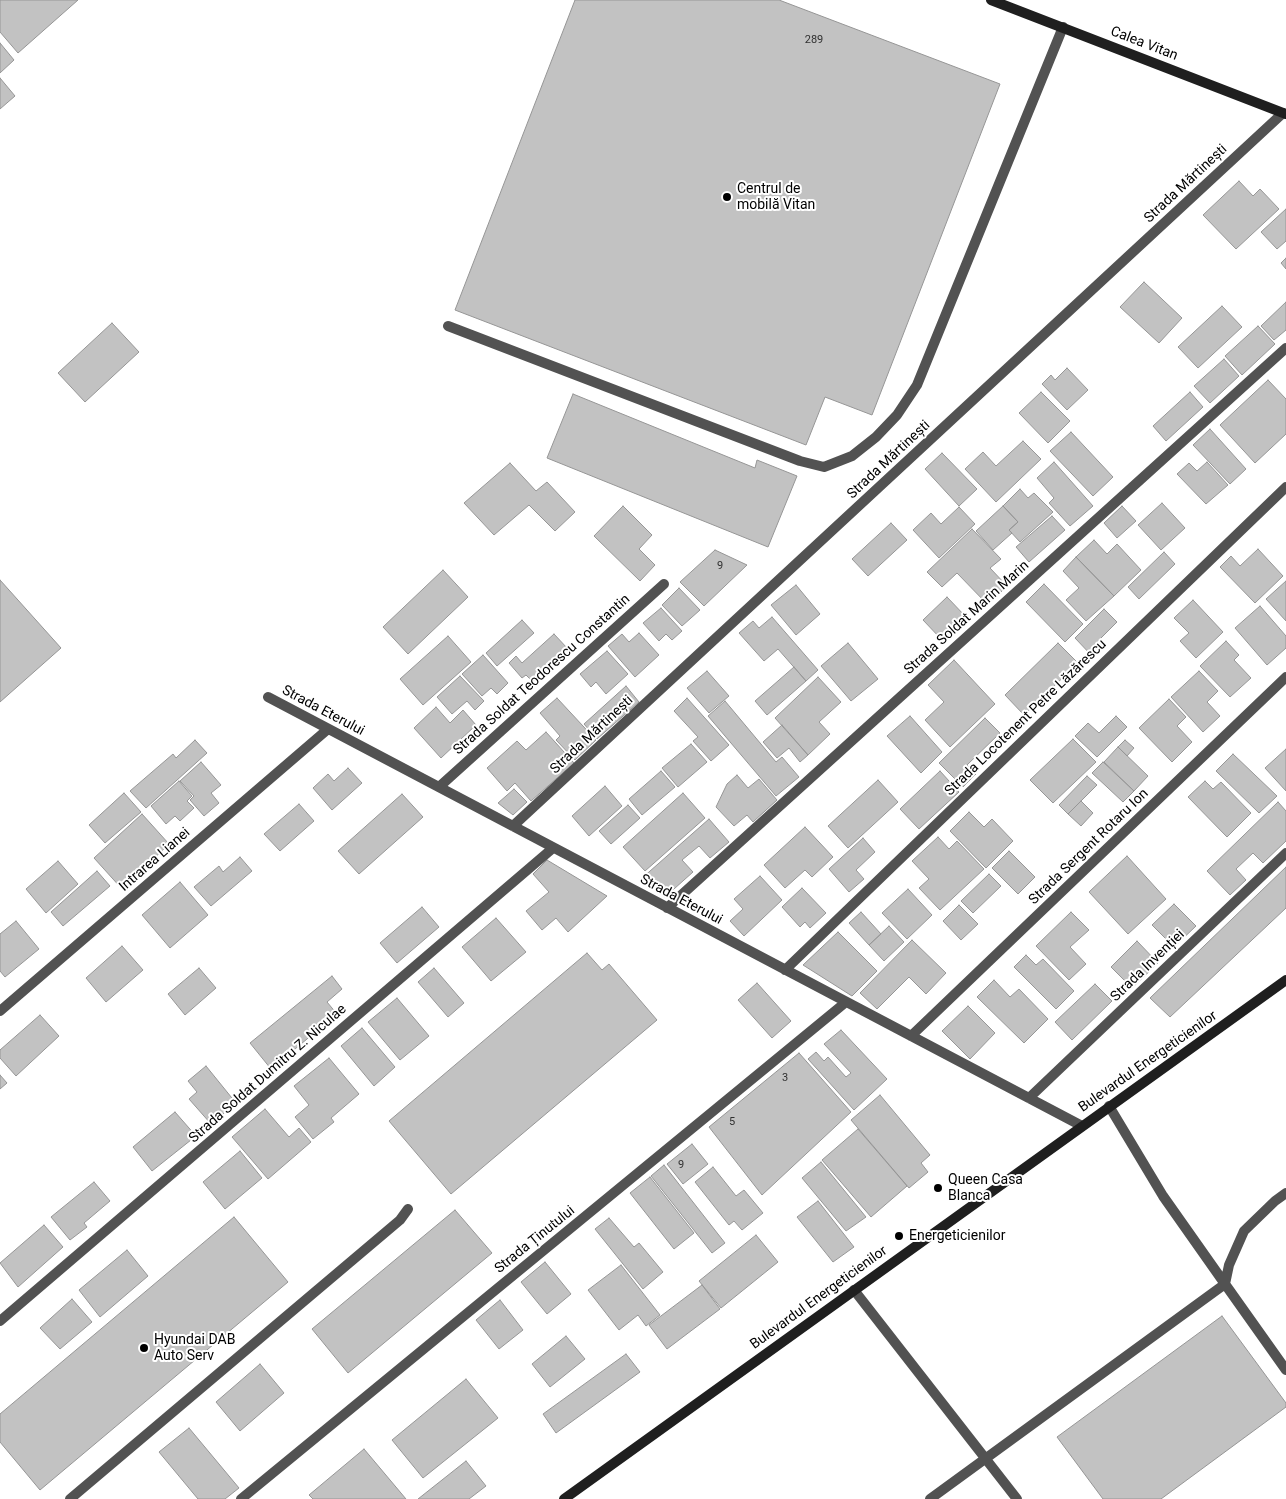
<!DOCTYPE html>
<html>
<head>
<meta charset="utf-8">
<style>
	body { margin:0 }
	canvas { display:block; background:#fff }
</style>
</head>
<body>
<canvas width="1286" height="1499"></canvas>
<script>
const c = document.querySelector('canvas').getContext('2d');
c.lineJoin = 'round';
function fill(path, color) {
  c.fillStyle = color;
  c.fill(path, 'evenodd');
}
function poly(rows) {
  const path = new Path2D();
  for (const r of rows) {
    path.moveTo(r[0], r[1]);
    for (let i = 2; i < r.length; i += 2) path.lineTo(r[i], r[i + 1]);
  }
  return path;
}
function trace(path, color, width, dash) {
  c.strokeStyle = color;
  c.lineWidth = width;
  c.lineCap = dash ? 'butt' : 'round';
  c.setLineDash(dash || []);
  c.stroke(path);
}
function drawText(font, color, halo, rows, align = 'center') {
  c.font = font + ' Roboto,sans-serif';
  c.lineWidth = 4;
  c.setLineDash([]);
  c.textBaseline = 'middle';
  c.strokeStyle = halo;
  c.fillStyle = color;
  for (const [text, x, y, turn = 0] of rows) {
    c.save();
    c.translate(x, y);
    c.rotate((+turn || 0) * Math.PI / 180);
    c.textAlign = isNaN(turn) ? turn : align;
    if (halo) c.strokeText(text, 0, 0);
    c.fillText(text, 0, 0);
    c.restore();
  }
}
const building = poly([
	[0,0,78,0,18,53,0,32,0,0],
	[575,0,779,0,1000,84,872,415,825,397,806,445,455,310,575,0],
	[0,43,14,60,0,73,0,43],
	[0,78,15,96,0,109,0,78],
	[1239,181,1253,196,1260,189,1279,209,1236,249,1203,215,1239,181],
	[1286,209,1286,241,1277,249,1261,232,1286,209],
	[1286,258,1286,269,1281,263,1286,258],
	[1144,282,1182,318,1159,343,1120,307,1144,282],
	[1286,302,1286,330,1274,340,1261,326,1286,302],
	[1222,306,1242,327,1198,368,1178,347,1222,306],
	[112,323,139,352,85,402,58,373,112,323],
	[1258,326,1275,344,1242,375,1225,356,1258,326],
	[1224,359,1239,376,1210,403,1194,386,1224,359],
	[1067,368,1088,390,1067,410,1042,384,1051,375,1055,380,1067,368],
	[1268,380,1286,399,1286,434,1255,463,1220,425,1268,380],
	[1041,392,1070,421,1048,443,1019,413,1041,392],
	[1190,392,1203,407,1166,441,1153,426,1190,392],
	[573,394,755,468,757,460,797,476,768,547,547,458,573,394],
	[1210,429,1246,469,1230,484,1193,445,1210,429],
	[1071,432,1113,477,1093,496,1050,451,1071,432],
	[1023,441,1041,459,996,502,965,469,983,452,996,466,1023,441],
	[942,453,977,489,959,506,925,469,942,453],
	[1054,462,1093,506,1070,526,1049,503,1054,498,1037,478,1054,462],
	[1207,462,1228,485,1206,504,1177,474,1189,463,1197,471,1207,462],
	[510,463,536,491,547,482,575,512,555,531,529,505,494,535,464,503,510,463],
	[1020,489,1028,498,1034,493,1053,512,1020,542,1009,530,1018,522,1003,506,1020,489],
	[1162,503,1185,528,1161,550,1138,525,1162,503],
	[623,506,652,535,639,549,655,565,640,581,594,536,623,506],
	[1003,506,1018,522,1009,530,1012,533,993,550,976,531,1003,506],
	[1122,506,1136,521,1117,538,1104,523,1122,506],
	[959,507,975,524,939,558,913,530,931,513,941,524,959,507],
	[1052,516,1065,530,1029,562,1016,547,1052,516],
	[891,523,907,540,868,576,852,559,891,523],
	[972,529,1001,559,990,568,1007,586,988,605,957,573,942,587,927,572,972,529],
	[1094,540,1107,554,1117,544,1141,570,1114,596,1076,557,1094,540],
	[1258,549,1283,576,1255,603,1220,567,1231,556,1240,566,1258,549],
	[715,550,747,565,704,606,680,582,715,550],
	[1164,552,1175,564,1139,599,1128,587,1164,552],
	[1076,557,1114,596,1086,621,1066,600,1079,588,1063,571,1076,557],
	[443,570,468,597,408,654,383,627,443,570],
	[0,580,61,648,0,702,0,580],
	[1286,581,1286,621,1266,599,1286,581],
	[1044,584,1083,624,1065,642,1026,602,1044,584],
	[796,585,820,614,796,635,771,605,796,585],
	[679,588,700,610,682,626,662,605,679,588],
	[947,597,966,617,942,640,923,620,947,597],
	[1193,600,1223,632,1196,658,1180,641,1189,633,1174,618,1193,600],
	[1260,606,1286,636,1286,648,1267,665,1235,628,1260,606],
	[661,608,682,631,672,640,666,634,659,641,643,623,661,608],
	[1104,609,1117,622,1096,643,1101,649,1093,657,1075,638,1104,609],
	[772,617,818,670,806,681,778,649,764,661,739,633,753,621,759,628,772,617],
	[522,620,534,633,497,666,486,653,522,620],
	[639,633,659,655,635,677,608,646,622,634,629,642,639,633],
	[554,634,568,649,533,682,526,675,522,678,509,663,516,656,522,663,554,634],
	[448,636,471,662,423,705,400,679,448,636],
	[1226,641,1239,655,1234,660,1251,678,1230,697,1200,666,1226,641],
	[848,643,878,679,851,701,821,666,848,643],
	[1058,643,1078,663,1024,715,1005,695,1058,643],
	[607,651,628,674,606,694,596,682,591,687,580,674,607,651],
	[483,655,508,683,497,694,491,688,482,696,462,674,483,655],
	[954,660,995,704,950,747,925,720,944,702,928,685,954,660],
	[794,667,806,681,767,715,755,701,794,667],
	[707,671,729,696,709,713,687,688,707,671],
	[1199,671,1218,691,1207,702,1220,716,1203,732,1171,697,1199,671],
	[460,676,484,701,475,710,467,701,452,714,437,697,460,676],
	[818,677,841,702,819,722,830,734,808,755,775,718,818,677],
	[626,686,639,702,597,739,584,724,626,686],
	[557,698,596,740,575,760,556,740,560,736,540,713,557,698],
	[687,698,729,745,711,761,693,741,698,737,674,711,687,698],
	[1169,699,1186,717,1177,726,1192,742,1172,762,1139,728,1169,699],
	[725,701,776,762,782,757,799,777,776,796,708,716,725,701],
	[436,707,450,723,463,710,476,725,441,758,414,728,436,707],
	[910,716,942,752,921,773,887,736,910,716],
	[1116,716,1127,727,1097,757,1075,736,1088,723,1099,733,1116,716],
	[985,718,1000,733,967,765,976,774,963,787,939,763,985,718],
	[782,725,808,755,800,762,789,748,777,758,763,742,782,725],
	[546,732,574,763,531,801,515,783,507,791,487,768,517,741,526,750,546,732],
	[1073,739,1096,762,1053,803,1030,780,1073,739],
	[195,740,207,753,146,808,130,791,173,754,176,758,195,740],
	[1125,740,1134,748,1127,756,1118,747,1125,740],
	[691,744,707,762,678,787,662,768,691,744],
	[1118,747,1148,776,1134,791,1104,762,1118,747],
	[1286,749,1286,791,1265,768,1286,749],
	[1233,754,1277,796,1259,813,1216,771,1233,754],
	[201,762,221,785,211,793,219,803,204,816,190,800,194,796,180,781,201,762],
	[1103,762,1134,791,1123,802,1092,773,1103,762],
	[348,768,362,783,332,810,313,788,328,774,334,781,348,768],
	[661,771,675,787,642,815,629,799,661,771],
	[940,771,959,792,919,829,900,809,940,771],
	[737,775,748,788,759,779,777,800,753,822,747,815,734,826,716,807,727,784,737,775],
	[1087,776,1097,785,1068,814,1059,805,1087,776],
	[878,780,898,802,848,848,828,826,878,780],
	[179,781,192,796,187,801,194,808,180,821,175,816,166,824,151,806,179,781],
	[1205,781,1213,789,1221,782,1251,813,1227,837,1188,797,1205,781],
	[605,786,622,806,589,836,572,816,605,786],
	[514,789,527,802,513,815,498,803,514,789],
	[124,793,141,812,105,843,89,825,124,793],
	[683,793,705,818,645,871,623,847,683,793],
	[402,794,423,817,359,874,338,851,402,794],
	[1081,801,1093,813,1081,826,1068,814,1081,801],
	[1278,802,1286,811,1286,841,1263,863,1253,853,1236,869,1246,880,1230,895,1207,871,1278,802],
	[299,804,314,821,280,851,264,834,299,804],
	[628,805,640,818,611,844,599,831,628,805],
	[969,812,984,827,992,819,1013,841,986,868,950,831,969,812],
	[142,814,169,844,122,889,94,858,142,814],
	[709,819,729,842,710,858,699,846,682,860,693,872,665,897,641,879,709,819],
	[805,827,833,857,812,877,805,870,785,888,764,865,805,827],
	[938,837,949,849,957,841,984,869,940,910,919,888,929,879,912,861,938,837],
	[863,838,875,852,856,870,864,879,849,892,829,869,863,838],
	[1009,851,1035,877,1018,894,992,868,1009,851],
	[1127,856,1166,899,1128,934,1089,892,1127,856],
	[240,857,252,871,211,906,194,887,219,866,223,872,240,857],
	[547,860,607,896,568,932,556,918,542,930,526,911,549,892,533,874,547,860],
	[58,861,78,884,46,913,26,889,58,861],
	[1286,867,1286,908,1170,1017,1150,998,1286,867],
	[97,871,110,886,63,926,51,912,97,871],
	[989,874,1001,886,973,913,961,901,989,874],
	[760,876,782,900,744,936,730,921,743,909,734,899,760,876],
	[180,882,208,915,170,948,142,915,180,882],
	[802,888,826,913,810,928,805,922,800,927,782,907,802,888],
	[908,889,932,915,907,939,882,913,908,889],
	[1174,904,1196,926,1174,947,1152,925,1174,904],
	[959,905,978,924,961,940,943,921,959,905],
	[422,907,439,927,397,963,380,943,422,907],
	[861,912,881,934,869,945,849,923,861,912],
	[1071,912,1089,930,1070,947,1086,964,1069,980,1036,946,1071,912],
	[496,918,526,952,491,981,462,947,496,918],
	[16,921,39,949,5,977,0,971,0,934,16,921],
	[889,926,904,942,884,961,869,945,889,926],
	[838,932,877,971,852,996,803,965,838,932],
	[912,940,946,973,926,994,909,977,877,1009,860,993,912,940],
	[1137,941,1158,963,1132,988,1111,967,1137,941],
	[122,946,143,970,106,1002,86,978,122,946],
	[587,953,602,970,609,964,657,1020,451,1194,389,1121,587,953],
	[1026,955,1036,965,1043,959,1074,991,1056,1009,1014,967,1026,955],
	[199,968,216,988,185,1015,168,994,199,968],
	[434,968,464,1003,448,1017,418,982,434,968],
	[332,976,342,989,327,1002,337,1014,271,1069,250,1043,332,976],
	[994,980,1010,997,1019,989,1048,1019,1024,1043,977,997,994,980],
	[757,983,791,1021,772,1038,738,1000,757,983],
	[1095,984,1112,1001,1072,1040,1055,1022,1095,984],
	[397,998,429,1036,400,1060,368,1022,397,998],
	[968,1006,995,1033,970,1059,942,1031,968,1006],
	[40,1015,59,1036,16,1076,0,1058,0,1050,40,1015],
	[362,1028,395,1067,374,1086,341,1046,362,1028],
	[841,1030,887,1079,854,1110,808,1059,816,1052,824,1061,828,1057,846,1077,851,1073,824,1044,841,1030],
	[799,1053,851,1112,762,1195,709,1127,799,1053],
	[329,1058,359,1094,331,1118,334,1122,313,1139,295,1117,309,1105,294,1086,329,1058],
	[206,1066,236,1103,211,1124,189,1099,197,1092,188,1081,206,1066],
	[0,1075,7,1083,0,1089,0,1075],
	[880,1095,930,1155,921,1163,928,1172,909,1188,851,1120,880,1095],
	[265,1109,289,1137,299,1128,311,1142,268,1179,232,1137,265,1109],
	[175,1112,196,1136,152,1171,133,1147,175,1112],
	[858,1129,907,1186,871,1217,822,1160,858,1129],
	[692,1144,708,1164,683,1184,667,1164,692,1144],
	[240,1151,262,1178,225,1209,203,1182,240,1151],
	[821,1162,866,1217,846,1231,802,1178,821,1162],
	[664,1165,725,1243,712,1253,651,1176,664,1165],
	[713,1167,736,1196,744,1190,763,1213,742,1230,734,1221,729,1225,695,1182,713,1167],
	[650,1177,694,1233,674,1249,630,1193,650,1177],
	[94,1182,110,1201,84,1223,87,1227,70,1240,51,1217,94,1182],
	[818,1201,854,1247,833,1262,797,1217,818,1201],
	[455,1210,492,1253,348,1373,312,1329,455,1210],
	[234,1217,288,1282,40,1490,0,1442,0,1414,234,1217],
	[609,1218,634,1247,639,1243,663,1272,643,1289,595,1229,609,1218],
	[44,1225,63,1247,18,1287,0,1263,44,1225],
	[756,1235,778,1262,721,1308,699,1281,756,1235],
	[127,1250,148,1276,100,1317,79,1290,127,1250],
	[545,1262,571,1294,547,1314,521,1282,545,1262],
	[621,1265,660,1315,646,1326,638,1315,619,1330,588,1290,621,1265],
	[702,1285,720,1309,667,1349,649,1325,702,1285],
	[72,1299,92,1322,60,1349,40,1328,72,1299],
	[500,1300,523,1330,499,1349,476,1320,500,1300],
	[1222,1316,1286,1403,1286,1407,1161,1499,1103,1499,1057,1437,1222,1316],
	[566,1336,585,1359,550,1387,532,1364,566,1336],
	[626,1354,640,1372,556,1433,543,1414,626,1354],
	[260,1364,284,1393,240,1431,216,1402,260,1364],
	[466,1379,498,1418,423,1478,392,1440,466,1379],
	[189,1428,239,1488,225,1499,198,1499,159,1452,189,1428],
	[364,1449,406,1499,313,1499,309,1495,364,1449],
	[466,1461,486,1486,469,1499,418,1499,466,1461]
]);
fill(building, '#c2c2c2');
trace(building, '#969696', 1);
trace(poly([
	[448,326,800,461,824,467,852,456,876,437,897,415,917,385,1063,27],
	[1286,1193,1275,1201,1244,1231,1229,1265,1225,1284,1286,1370],
	[854,1290,1017,1499],
	[70,1499,400,1220,408,1209],
	[930,1499,1225,1284,1163,1196,1109,1106]
]), '#525252', 10);
trace(poly([
	[268,697,1082,1126],
	[439,787,664,584],
	[513,826,1283,113],
	[667,908,1286,348],
	[785,970,1286,487],
	[0,1011,328,729],
	[911,1036,1286,677],
	[1029,1098,1286,853],
	[0,1321,553,848],
	[241,1499,846,1002]
]), '#525252', 10);
trace(poly([
	[991,0,1286,114],
	[564,1499,1286,980]
]), '#1f1f1f', 10);
for (const [x, y, r, color] of [
	[727,197,5,"#000"],
	[938,1188,5,"#000"],
	[899,1236,5,"#000"],
	[144,1348,5,"#000"]
]) {
  const dot = new Path2D();
  dot.arc(x, y, r, 0, 2 * Math.PI);
  c.fillStyle = color;
  c.fill(dot);
  trace(dot, '#fff', 2);
}
drawText('11px', '#303030', null, [
	["289",814,40],
	["9",720,566],
	["3",785,1078],
	["5",732,1122],
	["9",681,1165]
]);
drawText('14px', '#000', '#fff', [
	["Calea Vitan",1144,44,21],
	["Strada Mărtinești",1186,184,-43],
	["Strada Mărtinești",889,460,-43],
	["Strada Soldat Marin Marin",967,618,-42],
	["Strada Soldat Teodorescu Constantin",542,675,-42],
	["Strada Eterului",323,711,28],
	["Strada Locotenent Petre Lăzărescu",1026,718,-44],
	["Strada Mărtinești",592,735,-43],
	["Strada Sergent Rotaru Ion",1089,847,-44],
	["Intrarea Lianei",155,860,-41],
	["Strada Eterului",681,900,28],
	["Strada Invenției",1148,966,-44],
	["Bulevardul Energeticienilor",1148,1062,-35],
	["Strada Soldat Dumitru Z. Niculae",268,1074,-41],
	["Strada Ținutului",535,1240,-39],
	["Bulevardul Energeticienilor",819,1298,-36]
]);
drawText('14px', '#000', '#fff', [
	["Centrul de",737,189],
	["mobilă Vitan",737,205],
	["Queen Casa",948,1180],
	["Blanca",948,1196],
	["Energeticienilor",909,1236],
	["Hyundai DAB",154,1340],
	["Auto Serv",154,1356]
], 'left');
</script>
</body>
</html>
